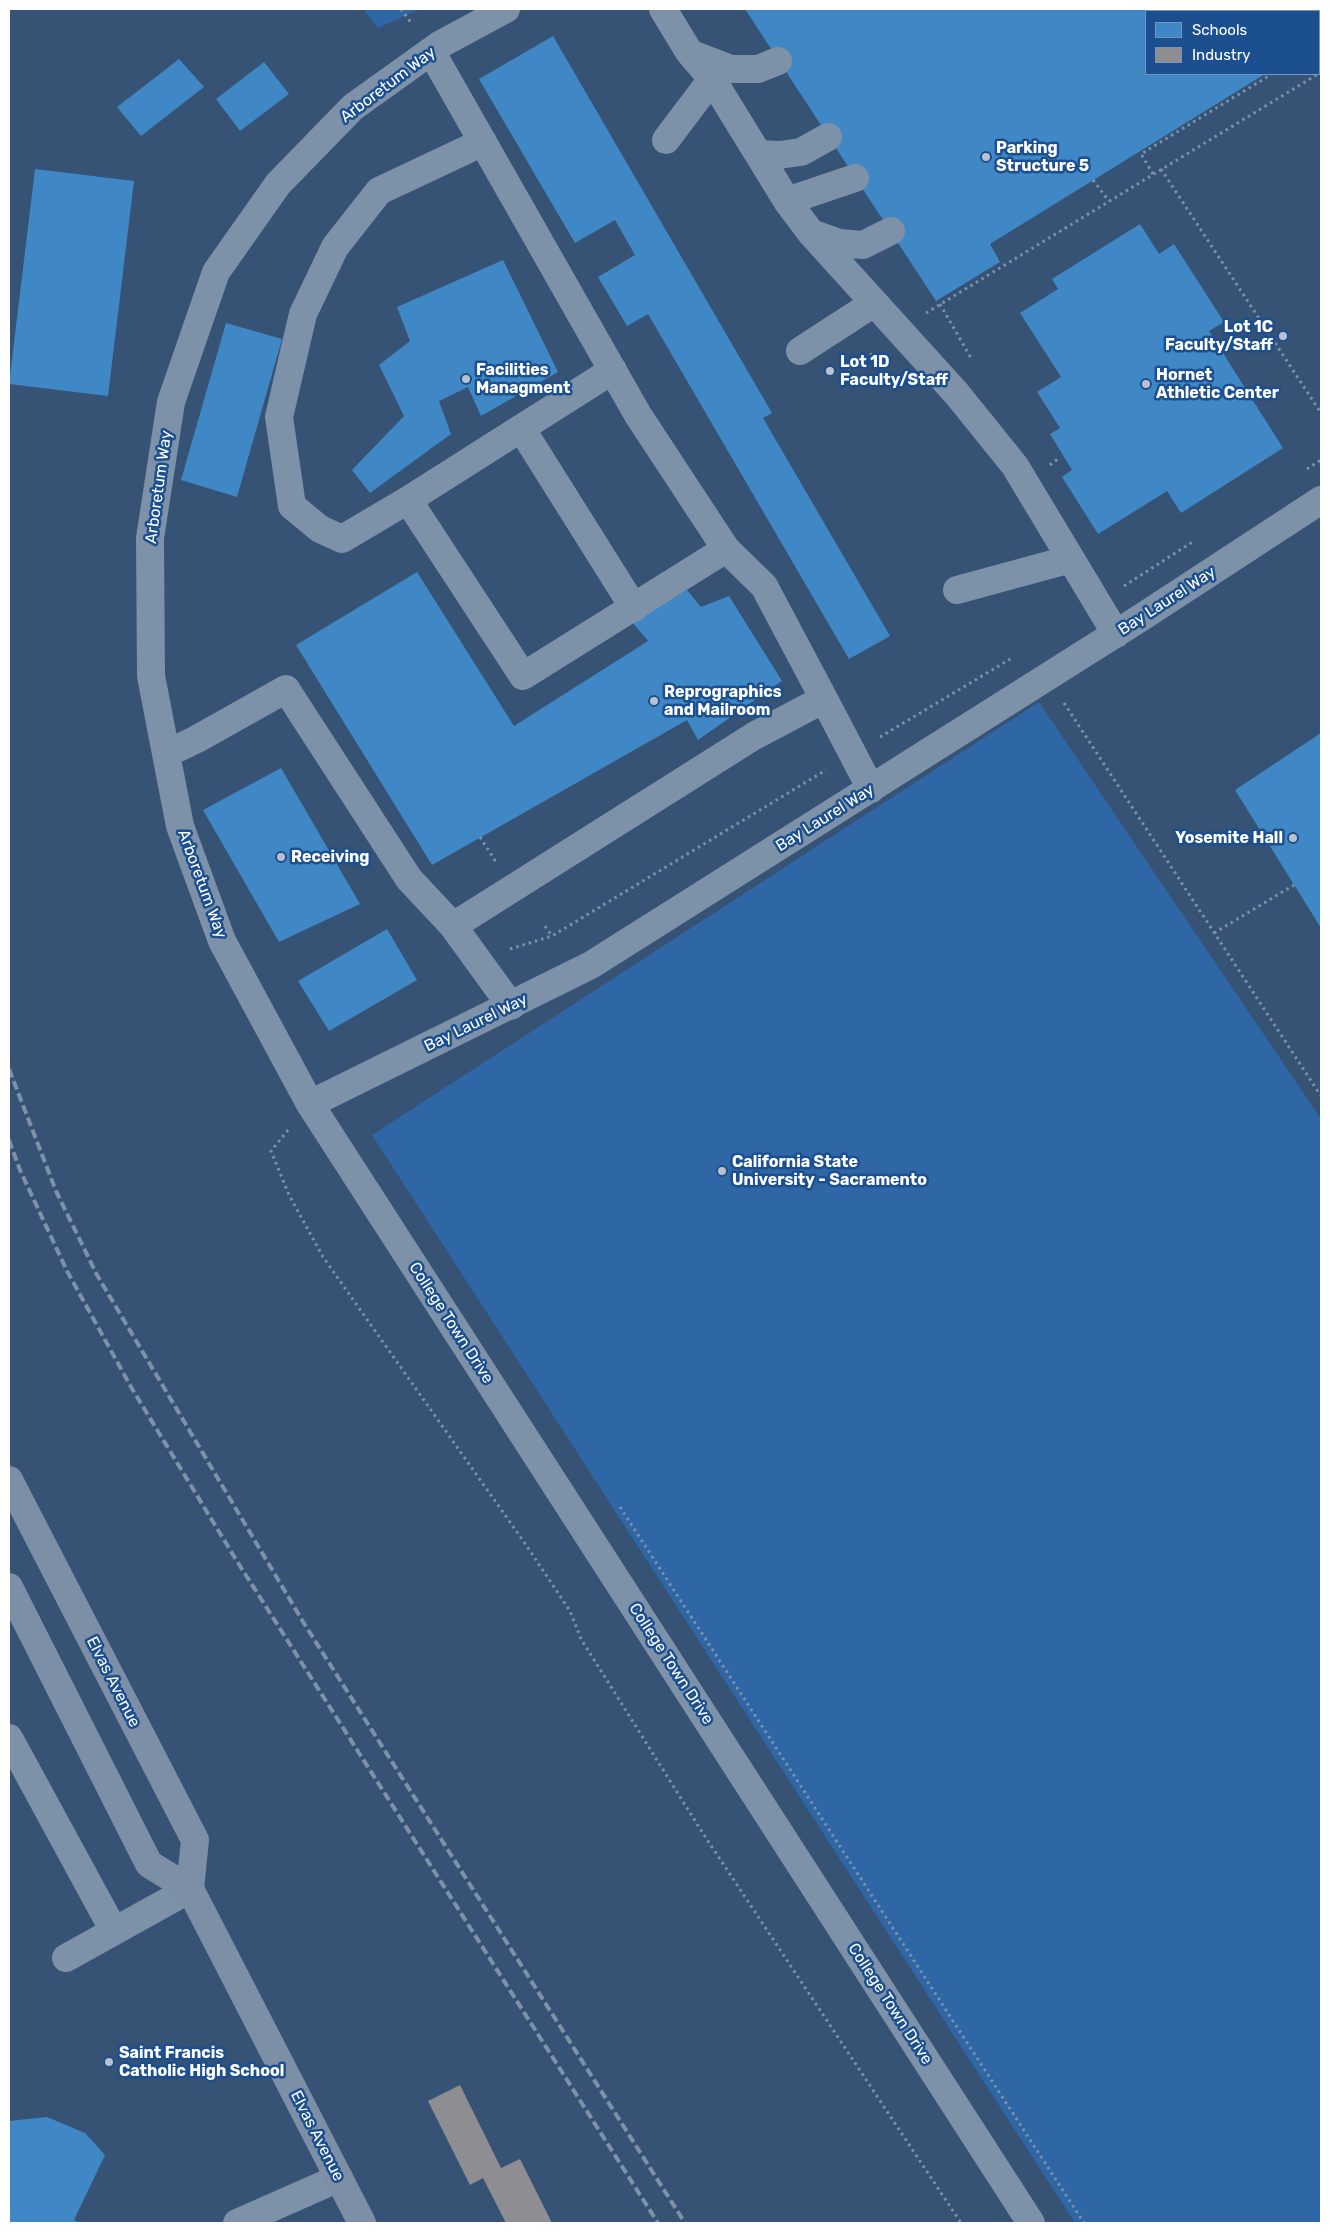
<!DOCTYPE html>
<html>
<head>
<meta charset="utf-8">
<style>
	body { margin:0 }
	#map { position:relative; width:1330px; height:2232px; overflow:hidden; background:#365274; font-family:Rubik,sans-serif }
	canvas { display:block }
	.frame { position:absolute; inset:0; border:10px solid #fff; pointer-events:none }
	.legend { position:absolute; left:1145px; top:10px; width:175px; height:65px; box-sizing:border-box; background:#1b4f8f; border:1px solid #7695bc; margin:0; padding:6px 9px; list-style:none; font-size:15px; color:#fff }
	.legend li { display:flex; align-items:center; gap:10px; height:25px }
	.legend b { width:25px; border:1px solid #7695bc }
</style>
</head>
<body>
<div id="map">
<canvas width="1330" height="2232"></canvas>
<div class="frame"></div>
<ul class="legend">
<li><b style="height:14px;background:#3f88c5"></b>Schools</li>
<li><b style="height:14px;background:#8d8d92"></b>Industry</li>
</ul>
</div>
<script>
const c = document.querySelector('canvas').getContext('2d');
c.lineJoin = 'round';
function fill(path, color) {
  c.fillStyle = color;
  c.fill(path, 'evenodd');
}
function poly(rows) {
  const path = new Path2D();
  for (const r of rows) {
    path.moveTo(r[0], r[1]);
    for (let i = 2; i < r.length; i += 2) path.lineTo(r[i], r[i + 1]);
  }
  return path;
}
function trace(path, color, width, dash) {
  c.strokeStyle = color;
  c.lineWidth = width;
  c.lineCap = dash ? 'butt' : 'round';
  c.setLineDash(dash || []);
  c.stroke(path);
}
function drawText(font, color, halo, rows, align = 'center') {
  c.font = font + ' Rubik,sans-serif';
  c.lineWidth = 5;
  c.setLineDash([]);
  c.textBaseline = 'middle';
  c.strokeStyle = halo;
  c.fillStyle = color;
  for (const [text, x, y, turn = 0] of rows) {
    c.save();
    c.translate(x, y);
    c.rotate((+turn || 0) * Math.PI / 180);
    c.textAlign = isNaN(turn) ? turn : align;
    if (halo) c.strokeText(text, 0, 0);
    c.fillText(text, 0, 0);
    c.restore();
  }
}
fill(poly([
	[363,9,420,9,378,28],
	[1039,702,1321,1119,1321,2223,1075,2223,372,1135]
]), '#2f66a5');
fill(poly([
	[745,9,1321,9,1321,39,1319,40,1319,11,1146,11,1146,74,1265,74,990,244,1000,262,936,301],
	[553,36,772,413,763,418,890,636,849,659,648,314,627,326,598,277,635,255,615,220,575,243,479,79],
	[179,59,204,87,141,136,117,107],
	[264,62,289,94,240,131,216,99],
	[35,169,134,181,108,396,9,384],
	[1140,224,1159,254,1174,244,1224,322,1209,331,1283,448,1181,513,1167,491,1098,534,1062,477,1072,470,1050,434,1060,428,1037,392,1061,377,1020,313,1058,289,1052,279],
	[503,260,558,372,481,416,468,387,439,401,451,434,370,493,352,470,404,416,379,365,410,341,397,307],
	[226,323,282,339,237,497,181,480],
	[417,572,514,726,648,641,632,622,687,590,701,607,729,596,782,681,698,740,687,720,432,865,296,645],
	[1321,733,1321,928,1235,790],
	[281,768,360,904,279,942,203,810],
	[387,929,417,980,329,1031,298,981],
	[47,2117,85,2133,105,2155,74,2220,80,2223,9,2223,9,2121]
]), '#3f88c5');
fill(poly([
	[460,2085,501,2168,520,2159,552,2223,506,2223,483,2178,470,2185,428,2101]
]), '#8d8d92');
trace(poly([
	[401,9,412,24],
	[1319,45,1321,43],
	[1161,169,1321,413],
	[1153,174,1141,154,1272,74],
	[1093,180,1109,201],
	[940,304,971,358],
	[926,313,1318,74],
	[848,369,875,352],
	[1050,465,1059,458],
	[1307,469,1321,460],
	[1124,586,1194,541],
	[1064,703,1321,1096],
	[880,737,1012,658],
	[480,837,496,862],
	[545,926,552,936],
	[1214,933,1294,885],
	[510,949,552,936,826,770],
	[288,1130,271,1151,289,1195,323,1257,524,1542,570,1611,581,1639,704,1835,961,2223],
	[620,1507,1084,2223]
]), '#7d92a8', 3, [2.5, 4]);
trace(poly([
	[506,9,441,44,353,107,278,184,216,272,171,402,150,538,151,676,180,826,222,941,310,1104,1031,2223],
	[663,9,689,52,712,79,787,201,811,233,957,394,1015,466,1116,634],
	[431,51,638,415,726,549,764,586,824,699],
	[692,54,731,69,758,69,778,61],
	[666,140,712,79],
	[483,142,379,191,335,247,303,314,279,417,292,506,320,529,342,539,408,500,613,370],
	[758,154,779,155,801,152,828,137],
	[787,201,855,178],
	[811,233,839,243,863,245,891,231],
	[800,351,874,303],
	[521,428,634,608],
	[408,500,523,676,726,549],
	[957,590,1071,559],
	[166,754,197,739,286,689,409,879,453,926],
	[511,1006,453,926,754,736,824,699,871,789],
	[310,1104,591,965,1142,617,1321,500],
	[9,1738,114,1931],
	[66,1958,190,1889],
	[237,2223,339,2178]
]), '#7d92a8', 28);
trace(poly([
	[9,1480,195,1840,190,1889],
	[9,1587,149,1864,190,1889,362,2223]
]), '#7d8ea7', 28);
trace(poly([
	[9,1069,56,1191,97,1275,305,1625,685,2223],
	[9,1140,20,1170,67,1271,131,1387,235,1558,658,2223]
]), '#7e92a7', 4, [9, 4]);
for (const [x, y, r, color] of [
	[986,157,5,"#b9c2ce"],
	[1283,336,5,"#b9c2ce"],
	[830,371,5,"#b9c2ce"],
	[466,379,5,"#b9c2ce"],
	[1146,384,5,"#b9c2ce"],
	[654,701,5,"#b9c2ce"],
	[1293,838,5,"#b9c2ce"],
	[281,857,5,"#b9c2ce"],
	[722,1171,5,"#b9c2ce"],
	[109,2062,5,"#b9c2ce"]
]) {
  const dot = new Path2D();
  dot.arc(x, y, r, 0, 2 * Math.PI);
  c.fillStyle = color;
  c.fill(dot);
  trace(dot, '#1b4f8f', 2);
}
drawText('16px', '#fff', '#1b4f8f', [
	["Arboretum Way",388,85,-37],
	["Arboretum Way",159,487,-82],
	["Bay Laurel Way",1167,601,-33],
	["Bay Laurel Way",825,818,-32],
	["Arboretum Way",202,884,70],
	["Bay Laurel Way",476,1023,-26],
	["College Town Drive",451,1323,57],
	["College Town Drive",671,1664,57],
	["Elvas Avenue",113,1682,63],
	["College Town Drive",890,2004,57],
	["Elvas Avenue",317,2136,63]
]);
drawText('bold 16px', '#fff', '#1b4f8f', [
	["Parking",996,148],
	["Structure 5",996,166],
	["Lot 1C",1273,327,"right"],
	["Faculty/Staff",1273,345,"right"],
	["Lot 1D",840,362],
	["Faculty/Staff",840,380],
	["Facilities",476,370],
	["Managment",476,388],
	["Hornet",1156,375],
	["Athletic Center",1156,393],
	["Reprographics",664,692],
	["and Mailroom",664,710],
	["Yosemite Hall",1283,838,"right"],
	["Receiving",291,857],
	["California State",732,1162],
	["University - Sacramento",732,1180],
	["Saint Francis",119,2053],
	["Catholic High School",119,2071]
], 'left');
</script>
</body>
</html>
